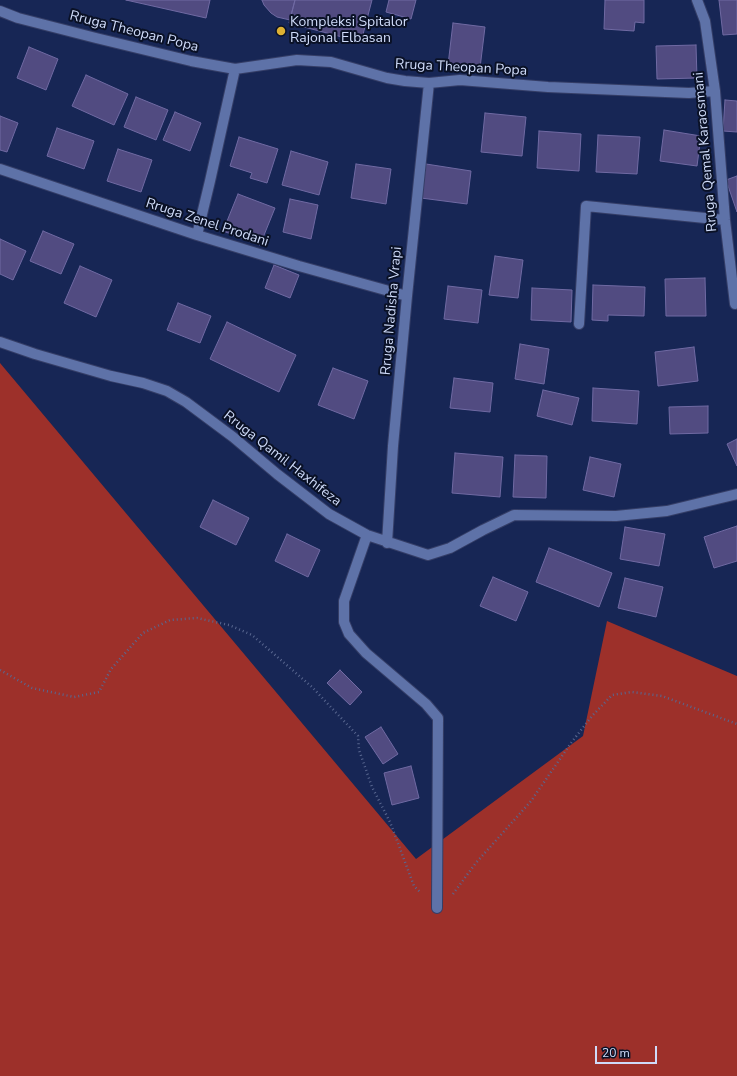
<!DOCTYPE html>
<html>
<head>
<meta charset="utf-8">
<style>
	body { margin:0 }
	#map { position:relative; width:737px; height:1076px; overflow:hidden; background:#172655; font-family:"Nunito Sans",sans-serif }
	canvas { display:block }
	.scale { position:absolute; left:595px; top:1046px; width:62px; height:18px; box-sizing:border-box; border:2px solid #cfdbf9; border-top:0; padding-left:5px; font-size:12px; line-height:14px; white-space:nowrap; color:#cfdbf9; -webkit-text-stroke:3px #0a1126; paint-order:stroke }
</style>
</head>
<body>
<div id="map">
<canvas width="737" height="1076"></canvas>
<div class="scale">20 m</div>
</div>
<script>
const c = document.querySelector('canvas').getContext('2d');
c.lineJoin = 'round';
function fill(path, color) {
  c.fillStyle = color;
  c.fill(path, 'evenodd');
}
function poly(rows) {
  const path = new Path2D();
  for (const r of rows) {
    path.moveTo(r[0], r[1]);
    for (let i = 2; i < r.length; i += 2) path.lineTo(r[i], r[i + 1]);
  }
  return path;
}
function trace(path, color, width, dash) {
  c.strokeStyle = color;
  c.lineWidth = width;
  c.lineCap = dash ? 'butt' : 'round';
  c.setLineDash(dash || []);
  c.stroke(path);
}
function drawText(font, color, halo, rows, align = 'center') {
  c.font = font + ' "Nunito Sans",sans-serif';
  c.lineWidth = 4;
  c.setLineDash([]);
  c.textBaseline = 'middle';
  c.strokeStyle = halo;
  c.fillStyle = color;
  for (const [text, x, y, turn = 0] of rows) {
    c.save();
    c.translate(x, y);
    c.rotate((+turn || 0) * Math.PI / 180);
    c.textAlign = isNaN(turn) ? turn : align;
    if (halo) c.strokeText(text, 0, 0);
    c.fillText(text, 0, 0);
    c.restore();
  }
}
fill(poly([
	[0,363,416,859,583,736,607,621,737,676,737,1076,0,1076]
]), '#9d302a');
const building = poly([
	[126,0,210,0,206,18,126,0],
	[262,0,295,0,290,20,277,17,271,13,264,5,262,0],
	[295,0,372,0,361,42,289,23,295,0],
	[389,0,416,0,411,19,386,12,389,0],
	[605,0,644,0,644,23,635,22,634,31,604,29,605,0],
	[719,0,737,0,737,34,723,35,719,0],
	[453,23,485,27,480,68,448,65,453,23],
	[696,45,697,78,657,79,656,46,696,45],
	[29,47,58,59,46,90,17,78,29,47],
	[86,75,128,94,114,125,72,106,86,75],
	[136,97,168,110,156,140,124,127,136,97],
	[725,100,737,101,737,132,723,131,725,100],
	[175,112,201,123,190,151,163,140,175,112],
	[485,113,526,117,522,156,481,152,485,113],
	[0,116,18,123,7,152,0,150,0,116],
	[57,128,94,141,84,169,47,156,57,128],
	[664,130,701,136,697,166,660,161,664,130],
	[539,131,581,134,579,171,537,168,539,131],
	[598,135,640,137,637,174,596,172,598,135],
	[239,137,278,149,267,183,250,178,252,173,230,166,239,137],
	[118,149,152,160,141,192,107,181,118,149],
	[291,151,328,162,319,195,282,185,291,151],
	[356,164,391,169,386,204,351,198,356,164],
	[426,164,471,171,467,204,421,198,426,164],
	[737,176,737,212,726,180,737,176],
	[238,194,275,208,260,245,223,231,238,194],
	[290,199,318,205,311,239,283,232,290,199],
	[43,231,74,244,61,274,30,261,43,231],
	[0,239,26,251,13,280,0,274,0,239],
	[495,256,523,260,518,298,489,295,495,256],
	[274,265,299,275,290,298,265,288,274,265],
	[80,266,112,280,96,317,64,303,80,266],
	[705,278,706,316,666,316,665,279,705,278],
	[593,285,645,287,644,316,608,315,608,321,592,320,593,285],
	[448,286,482,290,478,323,444,319,448,286],
	[532,288,572,290,571,322,531,320,532,288],
	[178,303,211,316,200,343,167,330,178,303],
	[227,322,296,355,279,392,210,359,227,322],
	[520,344,549,349,544,384,515,379,520,344],
	[694,347,698,381,658,386,655,352,694,347],
	[333,368,368,381,354,419,318,405,333,368],
	[454,378,493,383,490,412,450,408,454,378],
	[593,388,639,391,637,424,592,421,593,388],
	[543,390,579,398,572,425,537,416,543,390],
	[708,406,708,433,670,434,669,407,708,406],
	[737,439,737,466,727,444,737,439],
	[455,453,503,457,500,497,452,493,455,453],
	[515,455,547,456,546,498,513,497,515,455],
	[590,457,621,464,614,497,583,490,590,457],
	[213,500,249,518,236,545,200,527,213,500],
	[737,526,737,561,714,568,704,537,737,526],
	[625,527,665,534,659,566,620,559,625,527],
	[287,534,320,550,308,577,275,561,287,534],
	[549,548,612,573,599,607,536,582,549,548],
	[493,577,528,592,516,621,480,606,493,577],
	[625,578,663,587,656,617,618,608,625,578],
	[340,670,362,692,350,705,327,683,340,670],
	[381,727,398,754,383,764,365,737,381,727],
	[411,766,419,798,392,805,384,773,411,766]
]);
fill(building, '#514b81');
trace(building, '#706aa3', 1);
const minor = poly([
	[697,0,705,21,715,91,725,220,735,304],
	[0,11,18,18,96,38,191,61,235,69,297,60,331,62,387,78,405,81,429,83,460,80,548,87,689,93,715,91],
	[0,169,197,235,299,266,407,296],
	[197,235,210,181,235,69],
	[579,324,586,206,725,220],
	[0,342,35,354,111,376,143,383,167,391,186,402,233,437,277,474,329,514,367,535,428,555,450,548,483,530,514,515,616,516,667,511,737,494],
	[367,535,344,601,344,622,349,634,366,653,426,704,438,718,437,908],
	[387,543,393,446,407,296,429,83]
]);
trace(minor, '#353e67', 12);
trace(poly([
	[0,670,32,688,74,697,99,692,111,669,143,633,170,620,197,618,229,625,252,635,312,687,358,736,359,750,372,787,390,822,414,886,421,893],
	[453,894,475,864,531,801,571,743,592,716,612,695,632,692,662,696,737,724]
]), '#596790', 2.5, [1, 3]);
trace(minor, '#5e72a8', 10);
for (const [x, y, r, color] of [
	[281,31,5,"#deb133"]
]) {
  const dot = new Path2D();
  dot.arc(x, y, r, 0, 2 * Math.PI);
  c.fillStyle = color;
  c.fill(dot);
  trace(dot, '#0a1126', 1.5);
}
drawText('14px', '#cfdbf9', '#0a1126', [
	["Kompleksi Spitalor",290,23],
	["Rajonal Elbasan",290,39]
], 'left');
drawText('14px', '#cfdbf9', '#0a1126', [
	["Rruga Theopan Popa",134,32,14],
	["Rruga Theopan Popa",461,68,3],
	["Rruga Qemal Karaosmani",706,152,-95],
	["Rruga Zenel Prodani",207,223,18],
	["Rruga Nadisha Vrapi",392,311,-85],
	["Rruga Qamil Haxhifeza",282,459,38]
]);
</script>
</body>
</html>
